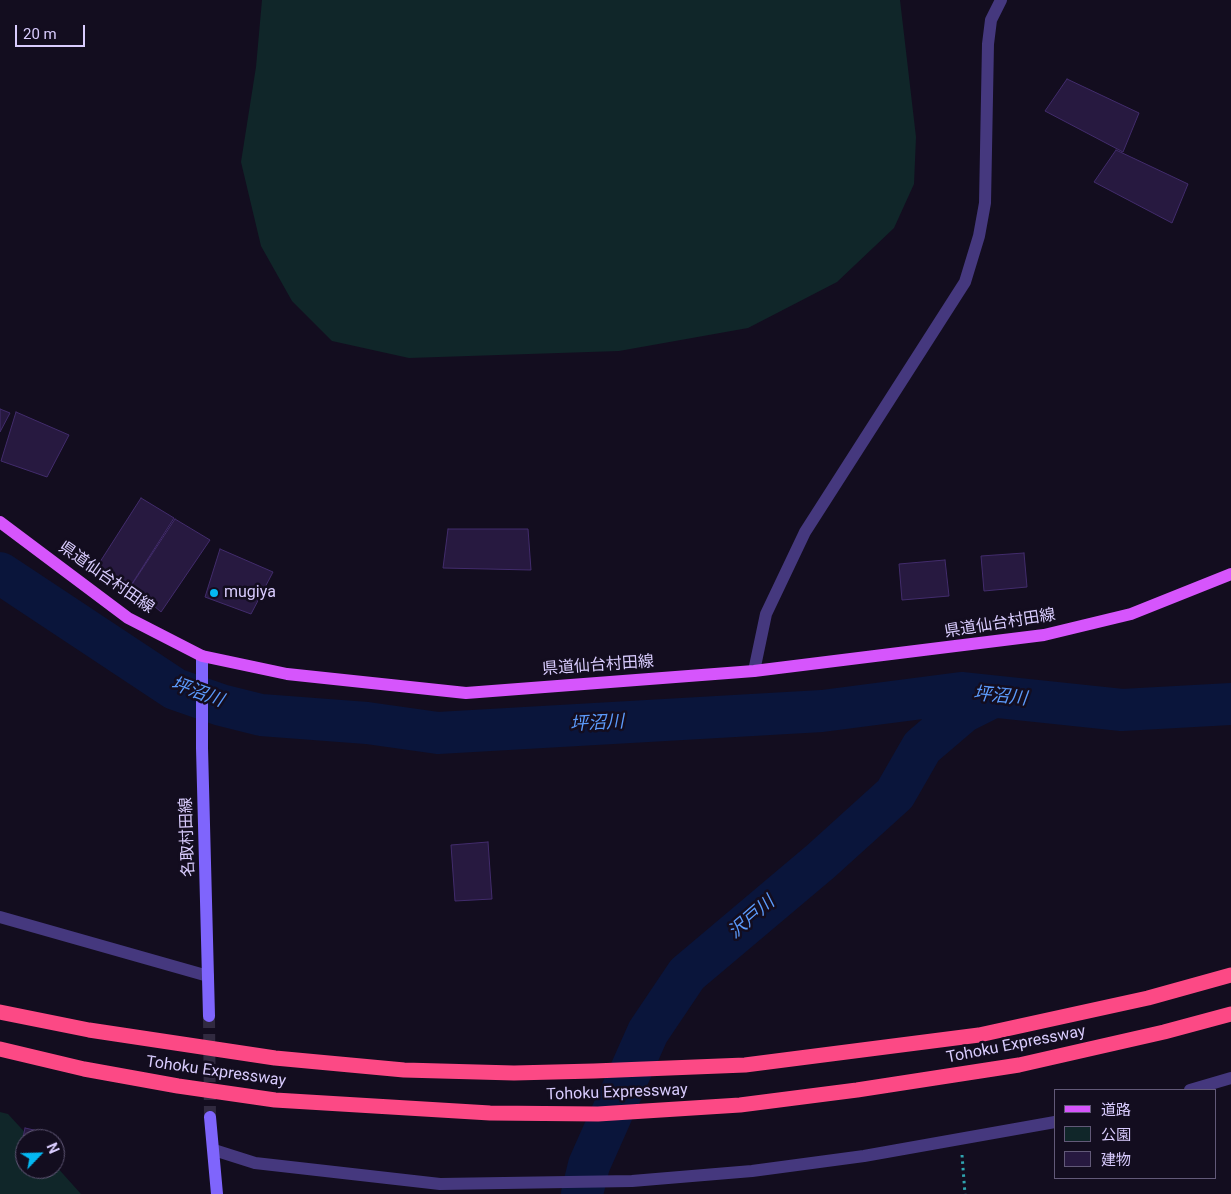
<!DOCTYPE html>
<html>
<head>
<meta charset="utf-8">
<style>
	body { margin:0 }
	#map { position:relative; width:1231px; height:1194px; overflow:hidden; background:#130d1f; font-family:Roboto,"Noto Sans JP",sans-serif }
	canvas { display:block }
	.legend { position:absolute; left:1054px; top:1089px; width:162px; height:90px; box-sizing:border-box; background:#130d1f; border:1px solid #625978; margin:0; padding:6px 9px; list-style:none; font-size:15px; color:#d9ccfe }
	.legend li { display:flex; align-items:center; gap:10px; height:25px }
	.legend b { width:25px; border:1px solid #625978 }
	.north { position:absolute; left:15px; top:1129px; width:50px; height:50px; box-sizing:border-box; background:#130d1f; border:1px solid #625978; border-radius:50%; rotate:66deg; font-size:14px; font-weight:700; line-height:20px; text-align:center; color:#d9ccfe }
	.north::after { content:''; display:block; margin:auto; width:18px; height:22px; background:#04b8f2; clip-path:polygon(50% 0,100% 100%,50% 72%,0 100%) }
	.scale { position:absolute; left:15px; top:25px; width:70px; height:22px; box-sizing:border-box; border:2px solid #d9ccfe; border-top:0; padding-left:6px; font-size:15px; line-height:18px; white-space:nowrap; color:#d9ccfe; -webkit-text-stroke:4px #130d1f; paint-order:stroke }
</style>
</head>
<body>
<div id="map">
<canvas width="1231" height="1194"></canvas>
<ul class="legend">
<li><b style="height:6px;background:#d655fc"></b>道路</li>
<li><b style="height:14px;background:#102629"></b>公園</li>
<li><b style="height:14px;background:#271940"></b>建物</li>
</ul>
<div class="north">N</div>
<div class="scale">20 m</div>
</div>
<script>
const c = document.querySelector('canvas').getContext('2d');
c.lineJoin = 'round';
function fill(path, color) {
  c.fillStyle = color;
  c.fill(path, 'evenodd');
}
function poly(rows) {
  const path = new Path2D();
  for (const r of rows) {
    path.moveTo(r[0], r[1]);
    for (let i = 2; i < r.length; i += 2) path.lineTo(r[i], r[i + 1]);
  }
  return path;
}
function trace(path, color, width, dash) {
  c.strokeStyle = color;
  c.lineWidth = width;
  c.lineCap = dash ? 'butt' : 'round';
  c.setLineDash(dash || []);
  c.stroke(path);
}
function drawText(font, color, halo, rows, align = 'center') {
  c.font = font + ' Roboto,"Noto Sans JP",sans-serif';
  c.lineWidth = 5;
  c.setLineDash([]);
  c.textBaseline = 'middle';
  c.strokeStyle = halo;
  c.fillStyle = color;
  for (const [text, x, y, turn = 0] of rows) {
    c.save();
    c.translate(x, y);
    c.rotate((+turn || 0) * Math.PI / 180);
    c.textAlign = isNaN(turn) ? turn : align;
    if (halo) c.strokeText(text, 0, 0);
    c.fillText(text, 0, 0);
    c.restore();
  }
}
fill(poly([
	[262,0,900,0,916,137,914,184,894,228,837,282,748,328,619,351,409,358,332,341,292,301,261,246,241,162,256,67],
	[0,1112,8,1114,31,1139,25,1139,25,1169,55,1169,55,1165,81,1194,0,1194]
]), '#102629');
trace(poly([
	[0,573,175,689,221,705,261,715,367,723,438,733,822,711,961,693,1122,710,1231,704],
	[582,1194,589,1165,648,1032,687,974,821,861,895,794,922,747,963,712,993,697]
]), '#0a153b', 42);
const building = poly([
	[1067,79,1139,113,1123,152,1045,111,1067,79],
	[1116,150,1188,184,1172,223,1094,182,1116,150],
	[0,409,10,413,0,432,0,409],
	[16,412,69,435,47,477,1,461,16,412],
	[141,498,174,518,128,590,98,565,141,498],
	[175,519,210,540,161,612,131,586,175,519],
	[448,529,528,529,531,570,443,568,448,529],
	[220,549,273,572,251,614,205,597,220,549],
	[1024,553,1027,587,984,591,981,556,1024,553],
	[945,560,949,596,902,600,899,564,945,560],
	[488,842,492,899,455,901,451,845,488,842],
	[25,1128,47,1133,46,1139,25,1139,25,1153,20,1152,25,1128]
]);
fill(building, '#271940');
trace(building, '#422c6c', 1);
trace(poly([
	[209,1016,210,1117]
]), '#312a40', 12, [12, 6]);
trace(poly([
	[962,1155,965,1194]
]), '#2fa4af', 3, [2.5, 4]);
trace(poly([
	[754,671,766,614,805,532,965,282,979,236,985,203,988,44,991,20,1001,0],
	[0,917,208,976],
	[1190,1090,1231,1078],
	[214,1150,255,1163,440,1184,632,1181,752,1171,864,1156,1055,1122]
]), '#45387e', 12);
trace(poly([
	[202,656,202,748,209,1016],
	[210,1117,217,1194]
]), '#7f65fc', 12);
trace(poly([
	[0,522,128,618,202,656,287,674,466,693,754,671,1044,635,1131,614,1231,574]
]), '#d655fc', 12);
trace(poly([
	[0,1012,89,1030,275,1058,404,1070,514,1073,594,1071,745,1065,979,1035,1148,998,1231,975],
	[0,1049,84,1069,178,1086,275,1100,490,1113,598,1114,740,1105,857,1090,1019,1065,1164,1032,1231,1014]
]), '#fc4985', 15);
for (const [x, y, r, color] of [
	[214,593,5,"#04b8f2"]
]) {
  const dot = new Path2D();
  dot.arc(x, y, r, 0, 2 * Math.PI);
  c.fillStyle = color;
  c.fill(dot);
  trace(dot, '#130d1f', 2);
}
drawText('16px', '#d9ccfe', '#130d1f', [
	["県道仙台村田線",106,578,35],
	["県道仙台村田線",1000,624,-9],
	["県道仙台村田線",598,666,-4],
	["名取村田線",188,837,-92],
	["Tohoku Expressway",1016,1045,-11],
	["Tohoku Expressway",216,1072,8],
	["Tohoku Expressway",617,1093,-2]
]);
drawText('16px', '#d9ccfe', '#130d1f', [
	["mugiya",224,593]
], 'left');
drawText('italic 18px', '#5c9bfc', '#130d1f', [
	["坪沼川",197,693,20],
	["坪沼川",1000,697,6],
	["坪沼川",597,724,-3],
	["沢戸川",752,918,-41]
]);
</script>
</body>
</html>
